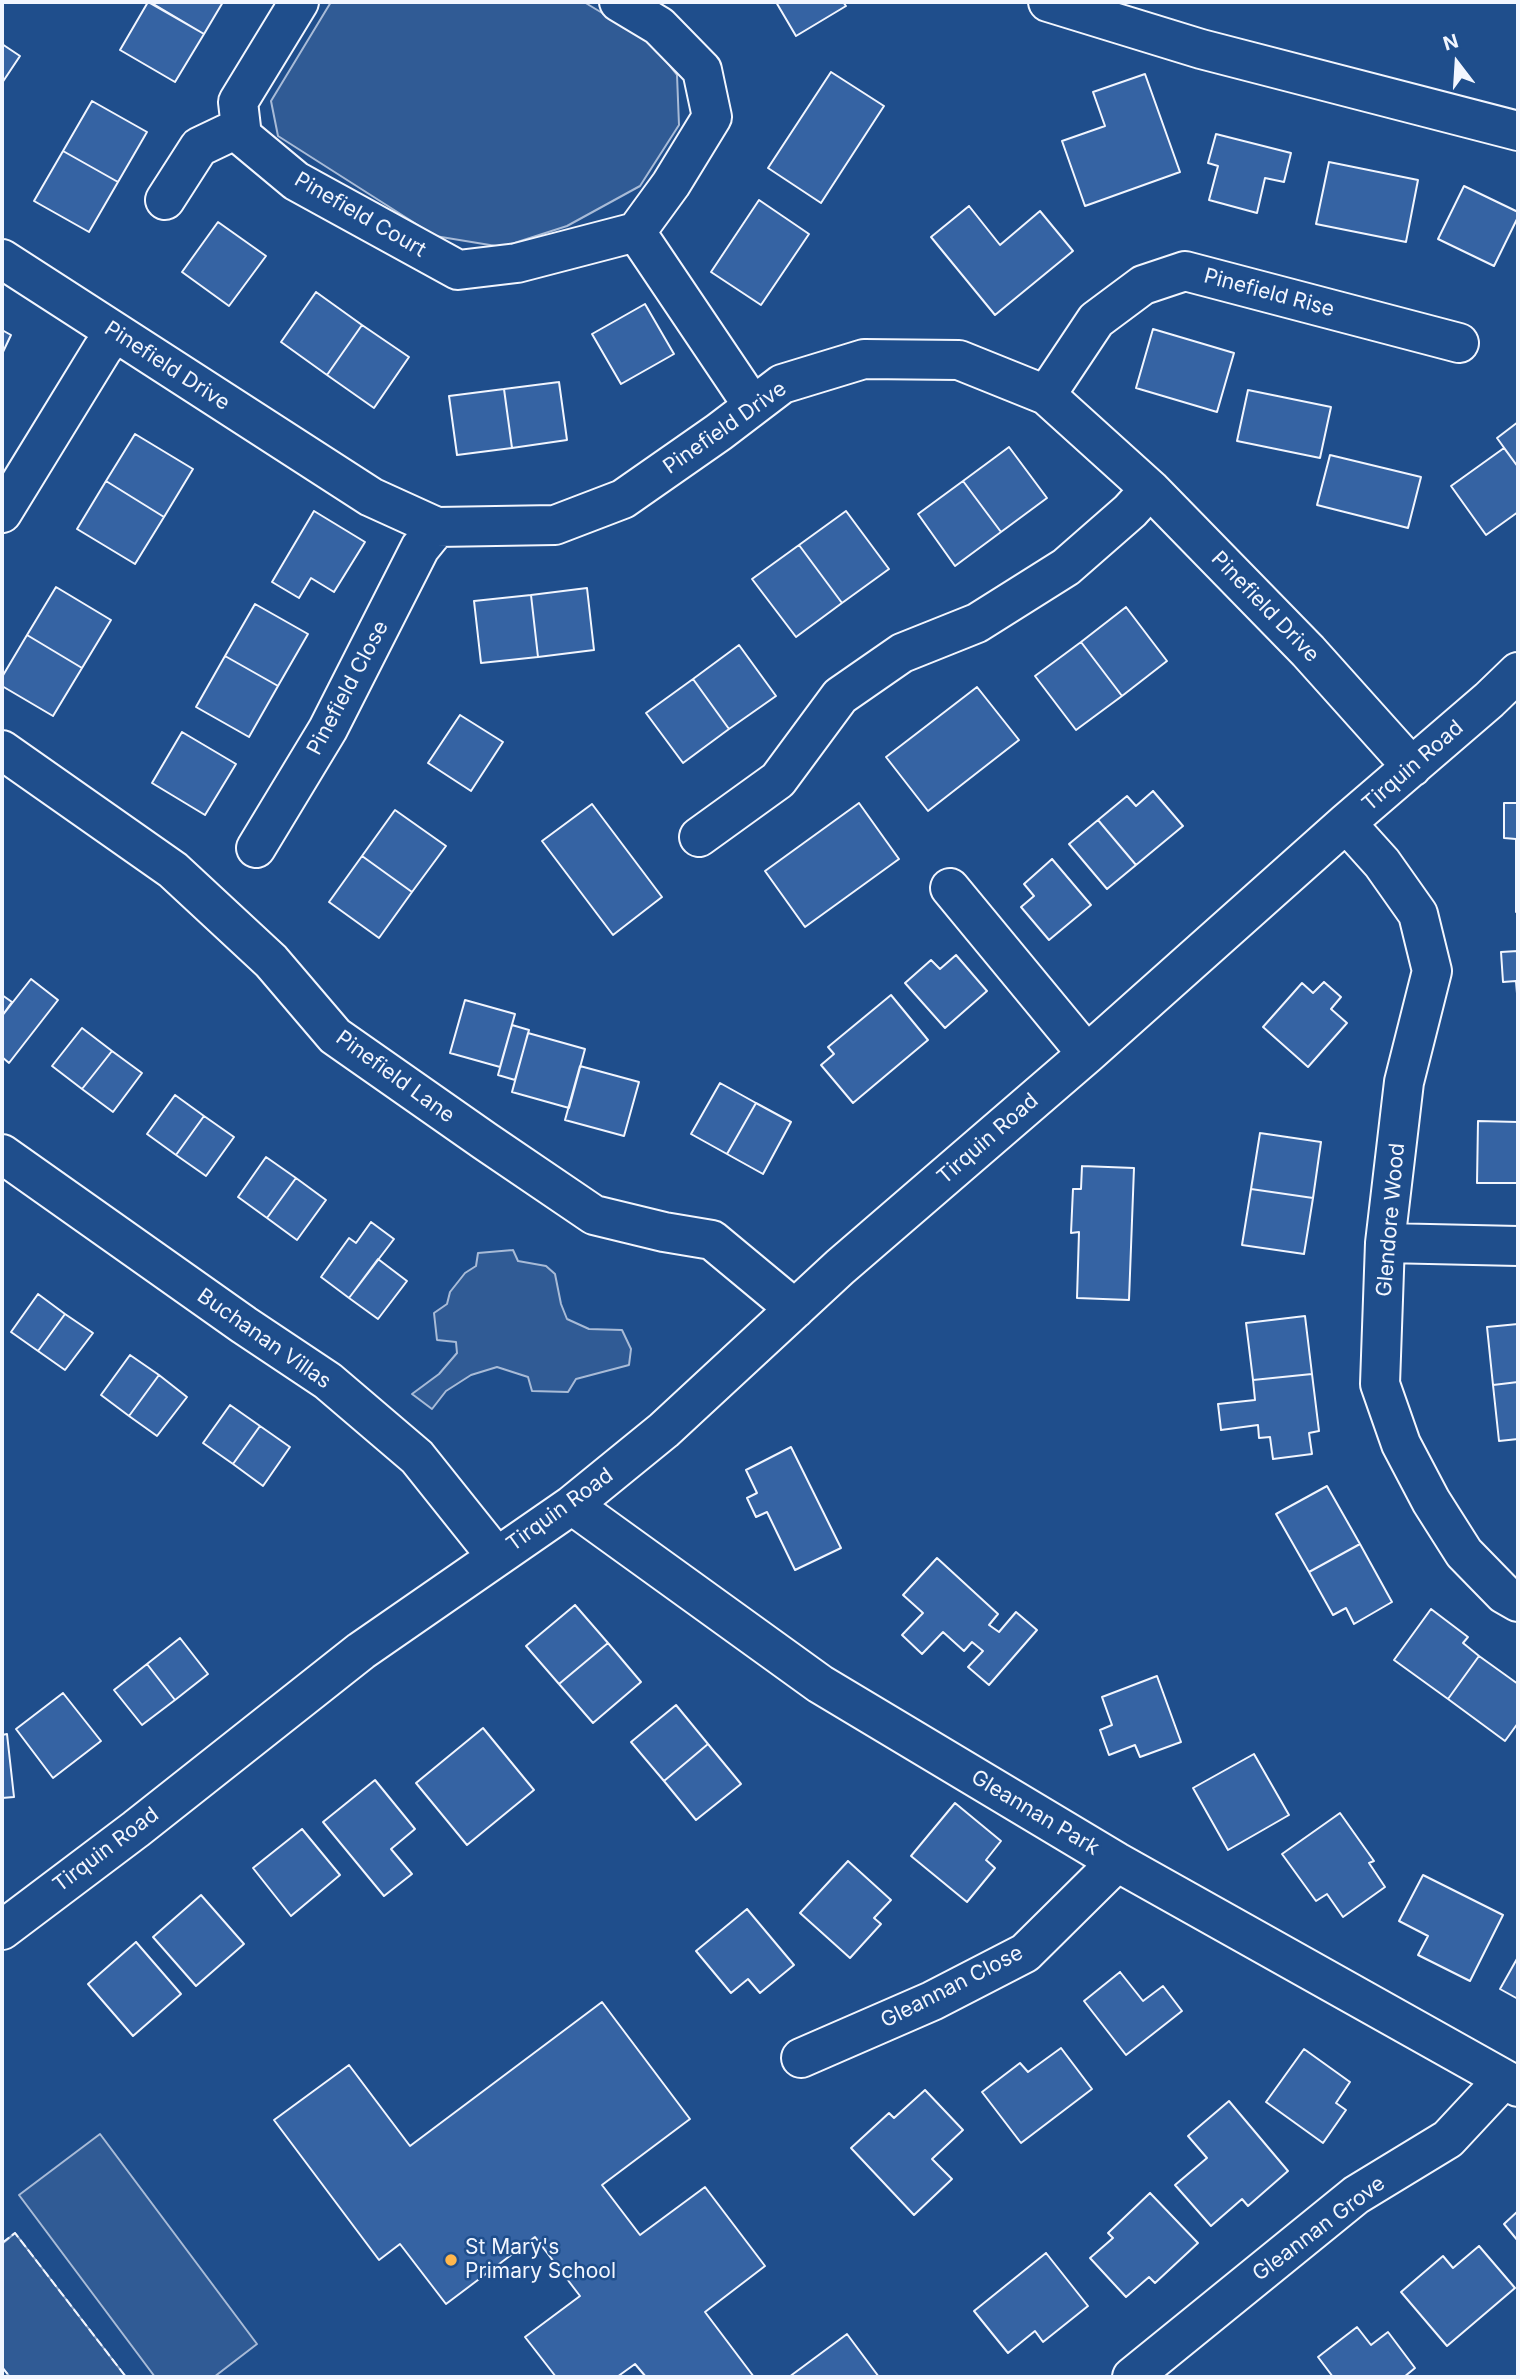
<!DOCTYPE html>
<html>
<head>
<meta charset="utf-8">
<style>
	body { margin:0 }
	#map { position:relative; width:1520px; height:2379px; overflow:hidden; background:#1f4e8c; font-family:Inter,sans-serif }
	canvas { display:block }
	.frame { position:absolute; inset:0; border:4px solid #f2f6ff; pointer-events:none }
	.north { position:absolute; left:1422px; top:28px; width:70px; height:70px; -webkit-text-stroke:5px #1f4e8c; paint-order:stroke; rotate:343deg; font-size:19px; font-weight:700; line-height:28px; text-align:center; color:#f2f6ff }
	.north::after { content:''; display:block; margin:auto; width:24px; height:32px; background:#f2f6ff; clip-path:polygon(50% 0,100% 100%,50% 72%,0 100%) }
</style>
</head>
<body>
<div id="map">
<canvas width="1520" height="2379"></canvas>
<div class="frame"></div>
<div class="north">N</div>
</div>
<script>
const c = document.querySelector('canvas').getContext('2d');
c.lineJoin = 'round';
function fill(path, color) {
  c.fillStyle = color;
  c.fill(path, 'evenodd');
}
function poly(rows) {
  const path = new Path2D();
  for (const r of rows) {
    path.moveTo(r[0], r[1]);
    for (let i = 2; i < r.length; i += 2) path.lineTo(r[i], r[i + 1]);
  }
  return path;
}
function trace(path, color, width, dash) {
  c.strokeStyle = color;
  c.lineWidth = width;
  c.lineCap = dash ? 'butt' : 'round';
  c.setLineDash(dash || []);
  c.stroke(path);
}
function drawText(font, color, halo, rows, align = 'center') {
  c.font = font + ' Inter,sans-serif';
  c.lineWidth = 5;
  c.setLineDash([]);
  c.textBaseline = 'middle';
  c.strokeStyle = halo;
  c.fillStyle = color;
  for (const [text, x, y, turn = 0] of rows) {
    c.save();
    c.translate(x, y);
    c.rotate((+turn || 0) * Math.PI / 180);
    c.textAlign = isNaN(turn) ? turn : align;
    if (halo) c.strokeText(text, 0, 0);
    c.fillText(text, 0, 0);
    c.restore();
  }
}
const built = poly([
	[331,2,584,2,652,43,677,75,679,125,640,186,567,226,502,247,435,236,278,136,271,101,331,2],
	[513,1250,518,1261,546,1266,555,1274,561,1304,567,1319,589,1329,622,1330,631,1349,629,1365,576,1379,568,1392,532,1391,528,1377,497,1367,471,1375,446,1391,432,1409,412,1394,439,1374,457,1353,456,1342,437,1340,434,1313,447,1304,450,1292,465,1273,476,1266,478,1253,513,1250],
	[100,2134,257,2344,214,2377,155,2377,19,2195,100,2134],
	[15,2233,126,2377,10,2377,2,2367,2,2244,15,2233]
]);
fill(built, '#305b95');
trace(built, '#a8bbd7', 2);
const building = poly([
	[148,2,204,34,175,82,120,50,148,2],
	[150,2,223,2,204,34,150,2],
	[776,2,843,2,846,6,796,36,776,2],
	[2,44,20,56,2,83,2,44],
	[831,72,884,106,821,203,768,168,831,72],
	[1145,74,1180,172,1085,206,1062,141,1105,126,1093,92,1145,74],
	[92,101,147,132,118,182,63,151,92,101],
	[1216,134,1291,153,1284,182,1265,178,1257,213,1209,200,1218,166,1208,163,1216,134],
	[63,151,118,182,89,232,34,201,63,151],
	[1329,162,1418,180,1406,242,1316,224,1329,162],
	[1464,186,1518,212,1518,217,1494,266,1438,239,1464,186],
	[759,200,809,234,761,305,711,272,759,200],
	[969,206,1000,245,1040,211,1073,251,995,315,931,237,969,206],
	[218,222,266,256,229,306,182,272,218,222],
	[316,292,362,325,327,375,281,342,316,292],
	[645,304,674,354,621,384,592,334,645,304],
	[362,325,409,357,374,408,327,375,362,325],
	[1153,329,1234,353,1217,412,1136,388,1153,329],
	[2,330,11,335,2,354,2,330],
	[559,382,567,440,512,448,504,389,559,382],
	[504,389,512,448,457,455,449,396,504,389],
	[1248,390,1331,407,1320,458,1237,441,1248,390],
	[1518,422,1518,467,1497,438,1518,422],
	[135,434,193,469,164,517,106,481,135,434],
	[1009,447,1047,498,1001,532,963,481,1009,447],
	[1504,448,1518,467,1518,512,1486,535,1451,486,1504,448],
	[1330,455,1421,477,1408,528,1317,505,1330,455],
	[106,481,164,517,135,564,77,529,106,481],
	[963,481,1001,532,955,566,918,514,963,481],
	[314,511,365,542,334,592,311,578,299,598,272,582,314,511],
	[846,511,889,569,842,603,799,545,846,511],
	[799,545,842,603,796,637,752,579,799,545],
	[56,587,111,620,82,668,27,635,56,587],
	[587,588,594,650,538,657,531,595,587,588],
	[531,595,538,657,481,663,474,601,531,595],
	[255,604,308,634,278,686,225,656,255,604],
	[1126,607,1167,661,1122,696,1081,642,1126,607],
	[27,635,82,668,53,716,2,686,2,677,27,635],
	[1081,642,1122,696,1076,730,1035,676,1081,642],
	[739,645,776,696,729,729,693,679,739,645],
	[225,656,278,686,249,737,196,707,225,656],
	[693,679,729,729,683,763,646,713,693,679],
	[977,687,1019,740,928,811,886,757,977,687],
	[460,715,503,742,471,791,428,763,460,715],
	[182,732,236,764,205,815,152,783,182,732],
	[1153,791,1183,826,1136,865,1098,820,1127,796,1136,806,1153,791],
	[859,803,899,859,805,927,765,871,859,803],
	[1504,803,1518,803,1518,912,1516,912,1516,839,1504,838,1504,803],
	[592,804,662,897,613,935,542,841,592,804],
	[395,810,446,846,412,892,362,856,395,810],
	[1098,820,1136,865,1107,889,1069,844,1098,820],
	[362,856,412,892,379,938,329,902,362,856],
	[1052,859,1091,905,1049,940,1021,907,1034,896,1024,884,1052,859],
	[1518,951,1518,1006,1516,981,1503,982,1501,952,1518,951],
	[956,955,987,991,945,1028,905,983,931,960,940,969,956,955],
	[31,979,58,1000,9,1063,2,1057,2,1016,31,979],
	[1324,982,1341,997,1331,1009,1347,1023,1308,1067,1263,1027,1302,983,1313,993,1324,982],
	[2,995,12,1002,2,1016,2,995],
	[891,995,928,1040,853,1103,821,1065,834,1054,828,1047,891,995],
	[465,1000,515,1014,500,1067,450,1053,465,1000],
	[512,1025,529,1030,515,1080,498,1075,512,1025],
	[82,1028,112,1051,82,1089,52,1066,82,1028],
	[528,1033,585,1049,569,1108,512,1092,528,1033],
	[112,1051,142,1073,113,1112,82,1089,112,1051],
	[580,1066,639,1082,624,1136,565,1120,580,1066],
	[720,1083,756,1103,727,1154,691,1134,720,1083],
	[175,1095,204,1116,176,1155,147,1134,175,1095],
	[756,1103,791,1122,763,1174,727,1154,756,1103],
	[204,1116,234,1137,206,1176,176,1155,204,1116],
	[1478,1121,1518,1122,1518,1183,1477,1183,1478,1121],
	[1260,1133,1321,1142,1313,1198,1251,1189,1260,1133],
	[266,1157,296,1178,267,1218,238,1197,266,1157],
	[1082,1166,1134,1168,1129,1300,1077,1298,1079,1232,1071,1233,1073,1189,1081,1189,1082,1166],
	[296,1178,326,1200,297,1240,267,1218,296,1178],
	[1251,1189,1313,1198,1304,1254,1242,1245,1251,1189],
	[371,1222,394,1239,349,1298,321,1277,349,1238,356,1243,371,1222],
	[378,1259,407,1281,378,1319,349,1298,378,1259],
	[38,1294,65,1314,38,1351,11,1332,38,1294],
	[65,1314,93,1333,65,1370,38,1351,65,1314],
	[1305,1316,1312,1374,1253,1380,1246,1323,1305,1316],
	[1518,1324,1518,1382,1493,1385,1487,1327,1518,1324],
	[130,1355,159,1375,129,1416,101,1395,130,1355],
	[1312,1374,1319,1431,1309,1433,1312,1454,1273,1459,1270,1437,1259,1438,1258,1425,1221,1430,1218,1404,1255,1400,1253,1380,1312,1374],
	[159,1375,187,1397,157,1436,129,1416,159,1375],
	[1518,1382,1518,1439,1499,1441,1493,1385,1518,1382],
	[230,1405,260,1426,233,1464,203,1443,230,1405],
	[260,1426,290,1447,263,1486,233,1464,260,1426],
	[791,1447,841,1548,795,1570,767,1512,756,1517,747,1498,757,1493,746,1470,791,1447],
	[1327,1486,1360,1544,1309,1572,1276,1514,1327,1486],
	[1360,1544,1392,1602,1354,1624,1346,1608,1333,1615,1309,1572,1360,1544],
	[937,1558,998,1614,989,1625,999,1632,1016,1612,1037,1630,989,1685,968,1667,983,1651,972,1642,964,1651,943,1632,922,1654,902,1635,923,1613,903,1595,937,1558],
	[575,1605,608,1643,559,1684,526,1646,575,1605],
	[1431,1609,1468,1637,1463,1643,1479,1656,1448,1699,1394,1660,1431,1609],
	[180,1638,208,1674,175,1700,147,1664,180,1638],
	[608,1643,641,1682,593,1723,559,1684,608,1643],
	[1479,1656,1518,1684,1518,1723,1505,1741,1448,1699,1479,1656],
	[147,1664,175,1700,142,1725,114,1690,147,1664],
	[1157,1676,1181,1742,1140,1757,1135,1745,1109,1755,1100,1730,1112,1725,1102,1697,1157,1676],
	[63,1693,101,1741,53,1778,16,1729,63,1693],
	[676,1705,708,1744,664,1781,631,1742,676,1705],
	[483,1728,534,1790,467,1845,416,1783,483,1728],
	[7,1734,14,1797,2,1798,2,1735,7,1734],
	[708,1744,741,1784,696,1820,664,1781,708,1744],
	[1254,1754,1289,1815,1228,1850,1193,1788,1254,1754],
	[375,1780,415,1829,391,1849,412,1874,384,1896,323,1822,375,1780],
	[955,1803,1001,1841,986,1860,995,1868,967,1902,911,1856,955,1803],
	[1340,1813,1374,1861,1369,1863,1385,1887,1343,1917,1327,1894,1316,1901,1282,1854,1340,1813],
	[302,1829,340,1875,291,1916,253,1868,302,1829],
	[848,1861,891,1900,874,1918,881,1924,850,1958,800,1913,848,1861],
	[1423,1875,1503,1915,1470,1981,1418,1955,1428,1936,1399,1921,1423,1875],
	[201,1895,244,1944,196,1986,153,1937,201,1895],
	[747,1909,794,1965,760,1993,748,1979,731,1993,696,1951,747,1909],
	[136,1942,181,1994,133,2036,88,1984,136,1942],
	[1518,1957,1518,1999,1500,1989,1518,1957],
	[1120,1972,1143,2001,1163,1986,1182,2011,1126,2055,1084,2001,1120,1972],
	[602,2002,690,2119,602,2185,640,2235,705,2187,765,2266,705,2312,754,2377,646,2377,635,2364,617,2377,556,2377,525,2337,580,2296,535,2237,446,2304,400,2244,379,2260,274,2120,349,2065,410,2146,602,2002],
	[1061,2048,1092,2089,1021,2143,982,2092,1020,2063,1028,2072,1061,2048],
	[1304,2049,1350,2082,1336,2103,1346,2110,1323,2143,1266,2102,1304,2049],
	[925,2090,963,2130,932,2159,952,2179,914,2215,851,2148,889,2113,894,2118,925,2090],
	[1229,2101,1288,2171,1248,2206,1242,2199,1211,2226,1175,2185,1207,2158,1188,2136,1229,2101],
	[1150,2193,1198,2243,1155,2283,1149,2277,1126,2297,1090,2258,1113,2238,1108,2233,1150,2193],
	[1518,2211,1518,2241,1504,2224,1518,2211],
	[1479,2246,1515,2288,1447,2346,1401,2292,1443,2256,1453,2268,1479,2246],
	[1046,2253,1088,2306,1043,2342,1035,2331,1008,2353,974,2311,1046,2253],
	[1357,2327,1371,2345,1388,2332,1415,2368,1404,2377,1333,2377,1318,2357,1357,2327],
	[847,2334,879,2377,789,2377,847,2334]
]);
fill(building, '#3563a3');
trace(building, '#f2f6ff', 2);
const minor = poly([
	[299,2,238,102,242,136,296,181,458,270,517,263,636,232,671,184,712,117,702,70,659,26,619,2],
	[1048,2,1201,49,1518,131],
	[165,200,199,147,241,127],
	[636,232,753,406],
	[2,259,371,497,437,527,555,525,623,499,719,432,782,384,864,359,959,360,1046,395,1150,489,1308,651,1412,767],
	[1046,395,1096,320,1143,285,1185,271,1459,343],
	[2,513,102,350,115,333],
	[2,750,173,870,271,961,335,1036,485,1141,594,1215,664,1232,712,1240,795,1309],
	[1346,823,1382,863,1418,914,1432,971,1404,1082,1385,1243,1380,1384,1401,1444,1431,1501,1464,1553,1504,1594,1518,1602],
	[699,837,778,780,840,696,902,653,977,623,1066,567,1130,511,1150,489],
	[256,848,328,729,420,548,437,527],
	[950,888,1087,1054],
	[2,1154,244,1325,328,1381,417,1457,496,1556],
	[1385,1243,1518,1246],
	[572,1505,820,1684,1117,1862,1518,2087],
	[2,1930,136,1829,361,1651,572,1505,664,1430,840,1267,1087,1054,1346,823,1489,700,1518,672],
	[801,2058,932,2001,1025,1953,1117,1862],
	[1132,2377,1356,2195,1448,2139,1503,2080]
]);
trace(minor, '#f2f6ff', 42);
trace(minor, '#1f4e8c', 38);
trace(poly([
	[2,2243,15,2233,126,2377],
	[2,2367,10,2377]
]), '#f2f6ff', 2, [9, 3.5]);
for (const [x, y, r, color] of [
	[451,2260,7,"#ffb74d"]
]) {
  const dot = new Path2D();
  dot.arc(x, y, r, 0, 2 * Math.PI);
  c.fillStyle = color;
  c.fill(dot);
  trace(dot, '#1f4e8c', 2.5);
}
drawText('21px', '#f2f6ff', '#1f4e8c', [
	["Pinefield Court",360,215,30],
	["Pinefield Rise",1269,293,15],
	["Pinefield Drive",167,366,33],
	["Pinefield Drive",725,428,-35],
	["Pinefield Drive",1265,607,46],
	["Pinefield Close",348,688,-62],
	["Tirquin Road",1413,766,-41],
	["Pinefield Lane",395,1077,36],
	["Tirquin Road",988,1139,-41],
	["Glendore Wood",1391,1220,-85],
	["Buchanan Villas",264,1339,35],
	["Tirquin Road",560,1510,-36],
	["Gleannan Park",1035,1813,31],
	["Tirquin Road",106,1850,-37],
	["Gleannan Close",952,1987,-27],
	["Gleannan Grove",1319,2229,-37]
]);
drawText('21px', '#f2f6ff', '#1f4e8c', [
	["St Mary's",465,2248],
	["Primary School",465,2272]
], 'left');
</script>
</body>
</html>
